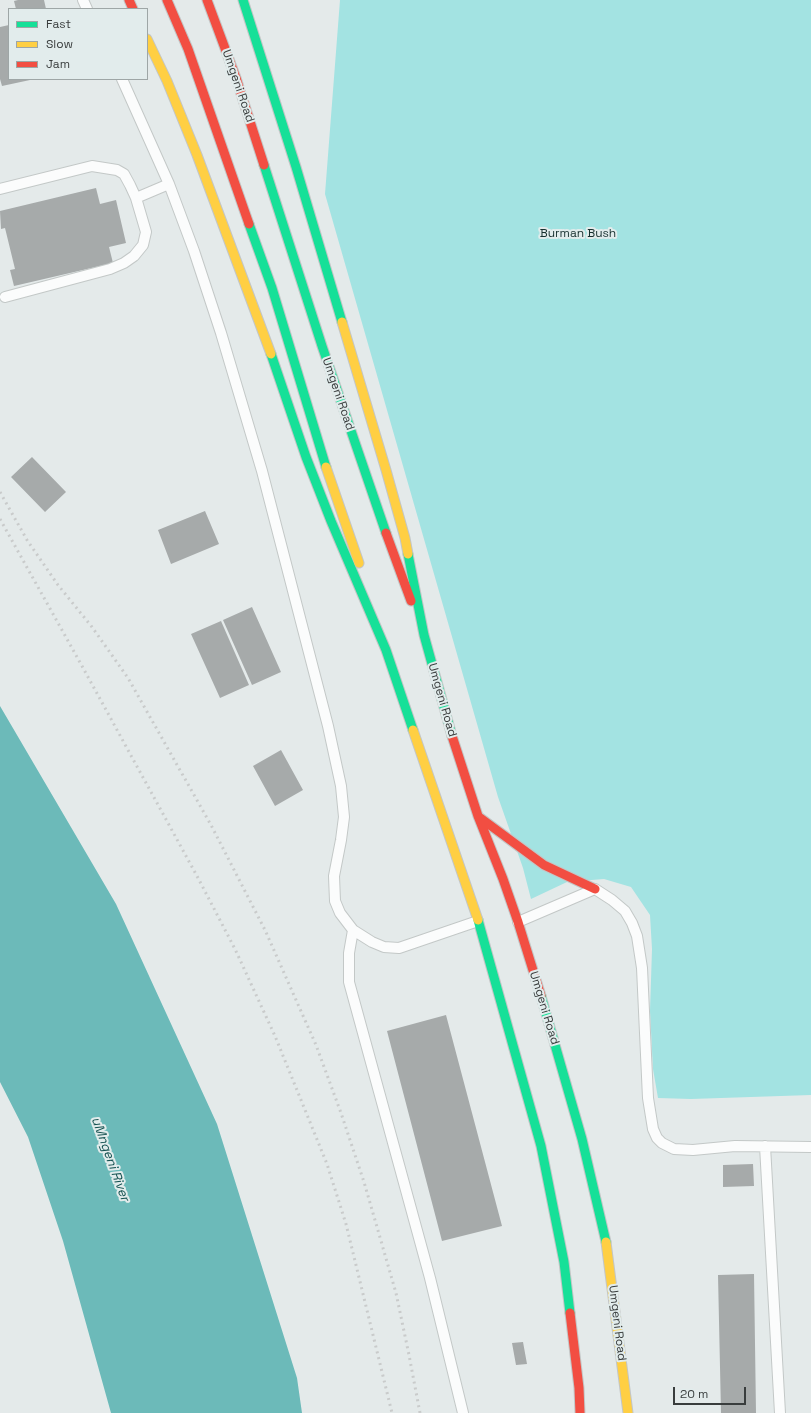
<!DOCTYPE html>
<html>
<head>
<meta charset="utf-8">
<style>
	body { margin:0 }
	#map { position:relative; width:811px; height:1413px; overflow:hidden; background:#e4eaea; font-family:"Space Grotesk",sans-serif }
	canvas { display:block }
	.legend { position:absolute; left:8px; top:8px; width:140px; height:72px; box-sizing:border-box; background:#e2ecec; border:1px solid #9ea6a6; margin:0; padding:5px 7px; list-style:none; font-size:12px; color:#393d3d }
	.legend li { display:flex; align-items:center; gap:8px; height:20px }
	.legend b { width:20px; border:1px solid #9ea6a6 }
	.scale { position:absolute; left:673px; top:1387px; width:73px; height:18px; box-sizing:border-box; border:2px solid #393d3d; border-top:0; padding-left:5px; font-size:12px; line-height:14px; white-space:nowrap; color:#393d3d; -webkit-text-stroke:3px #e2ecec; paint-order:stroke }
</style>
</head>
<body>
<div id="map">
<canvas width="811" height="1413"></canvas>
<ul class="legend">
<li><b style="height:5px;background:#16e098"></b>Fast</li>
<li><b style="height:5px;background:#ffcf43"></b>Slow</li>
<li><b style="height:5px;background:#f24e42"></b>Jam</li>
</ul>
<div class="scale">20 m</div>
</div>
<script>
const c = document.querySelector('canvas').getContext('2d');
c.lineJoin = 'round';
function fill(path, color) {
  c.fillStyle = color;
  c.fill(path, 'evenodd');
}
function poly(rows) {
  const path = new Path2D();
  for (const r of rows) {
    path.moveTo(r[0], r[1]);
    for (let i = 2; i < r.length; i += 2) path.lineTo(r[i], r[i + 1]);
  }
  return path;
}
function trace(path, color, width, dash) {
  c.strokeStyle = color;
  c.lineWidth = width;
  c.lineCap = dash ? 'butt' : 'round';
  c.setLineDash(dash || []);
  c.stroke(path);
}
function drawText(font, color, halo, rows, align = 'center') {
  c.font = font + ' "Space Grotesk",sans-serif';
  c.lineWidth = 4;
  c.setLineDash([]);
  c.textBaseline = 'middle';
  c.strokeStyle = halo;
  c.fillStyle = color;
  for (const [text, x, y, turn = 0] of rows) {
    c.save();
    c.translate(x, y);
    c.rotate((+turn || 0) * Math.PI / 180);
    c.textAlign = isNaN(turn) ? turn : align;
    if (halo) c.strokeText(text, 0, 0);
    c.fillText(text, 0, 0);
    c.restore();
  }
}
fill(poly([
	[340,0,811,0,811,1095,691,1099,658,1098,653,1069,650,1011,652,949,650,915,631,887,604,879,567,882,531,899,523,868,498,797,325,194]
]), '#a3e3e2');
fill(poly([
	[0,706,116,904,217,1124,297,1378,302,1413,111,1413,63,1241,28,1137,0,1082]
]), '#6cbab9');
fill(poly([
	[18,0,44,0,46,9,16,9,14,1],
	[9,25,9,79,30,80,2,86,0,79,0,27],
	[96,188,100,204,116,200,126,243,109,247,113,263,14,286,10,270,15,269,5,228,1,229,0,211],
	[32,457,66,492,45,512,11,477],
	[205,511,219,544,171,564,158,530],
	[252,607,281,672,252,685,223,620],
	[221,621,249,685,220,698,191,634],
	[281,750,303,790,275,806,253,766],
	[446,1015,502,1226,442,1241,387,1031],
	[753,1164,754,1186,723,1187,723,1165],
	[754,1274,756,1413,721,1413,718,1275],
	[523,1342,527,1364,516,1365,512,1343]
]), '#a6aaaa');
const lane = poly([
	[83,0,87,9],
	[122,79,169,184,194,251,221,333,262,471,328,726,341,786,344,817,341,840,334,876,335,901,340,913,353,930,372,942,384,947,399,948,478,921],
	[0,189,92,166,117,170,124,174,130,185,136,198,146,232,143,245,134,256,124,263,110,269,5,297],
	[136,198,169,184],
	[518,922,595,889,612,900,625,911,632,923,637,936,642,968,648,1098,653,1129,657,1138,662,1143,674,1149,693,1150,735,1146,811,1147],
	[353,930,349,953,349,982,430,1278,463,1413],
	[765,1146,780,1413]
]);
const fast = poly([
	[243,0,296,167,342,322],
	[264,165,322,346,386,533],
	[249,224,272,288,326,467],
	[271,354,306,457,331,521,386,650,413,730],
	[408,554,424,635,452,736],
	[478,920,541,1146,564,1262,570,1313],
	[541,996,582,1139,606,1242]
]);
const slow = poly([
	[147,39,167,81,197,155,271,354],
	[342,322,386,470,405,538,408,554],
	[326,467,359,563],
	[413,730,478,920],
	[606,1242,628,1413]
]);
const jam = poly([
	[129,0,133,9],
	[167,0,188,49,249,224],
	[207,0,236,78,264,165],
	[386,533,411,601],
	[452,736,478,816,503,879,518,922,541,996],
	[479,817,544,865,595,889],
	[570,1313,579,1388,580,1413]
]);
trace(lane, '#c3c8c7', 12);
trace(fast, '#c3c6c6', 11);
trace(slow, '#c3c6c6', 11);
trace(jam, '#c3c6c6', 11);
trace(lane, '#fbfcfc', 10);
trace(fast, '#16e098', 9);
trace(slow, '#ffcf43', 9);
trace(jam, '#f24e42', 9);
trace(poly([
	[0,492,27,540,58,585,92,627,128,678,211,825,265,930,316,1045,341,1113,364,1182,396,1293,409,1355,420,1413],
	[0,519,82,666,197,876,235,949,275,1036,327,1164,346,1224,392,1413]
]), '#c9cbcb', 3, [2, 4]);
drawText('12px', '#393d3d', '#e2ecec', [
	["Umgeni Road",238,86,71],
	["Umgeni Road",338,394,71],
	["Umgeni Road",442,700,74],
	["Umgeni Road",544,1008,73],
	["Umgeni Road",617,1323,83]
]);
drawText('12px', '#17302f', '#e2ecec', [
	["Burman Bush",578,234]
]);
drawText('italic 13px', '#12504f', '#e2ecec', [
	["uMngeni River",110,1159,70]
]);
</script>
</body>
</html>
